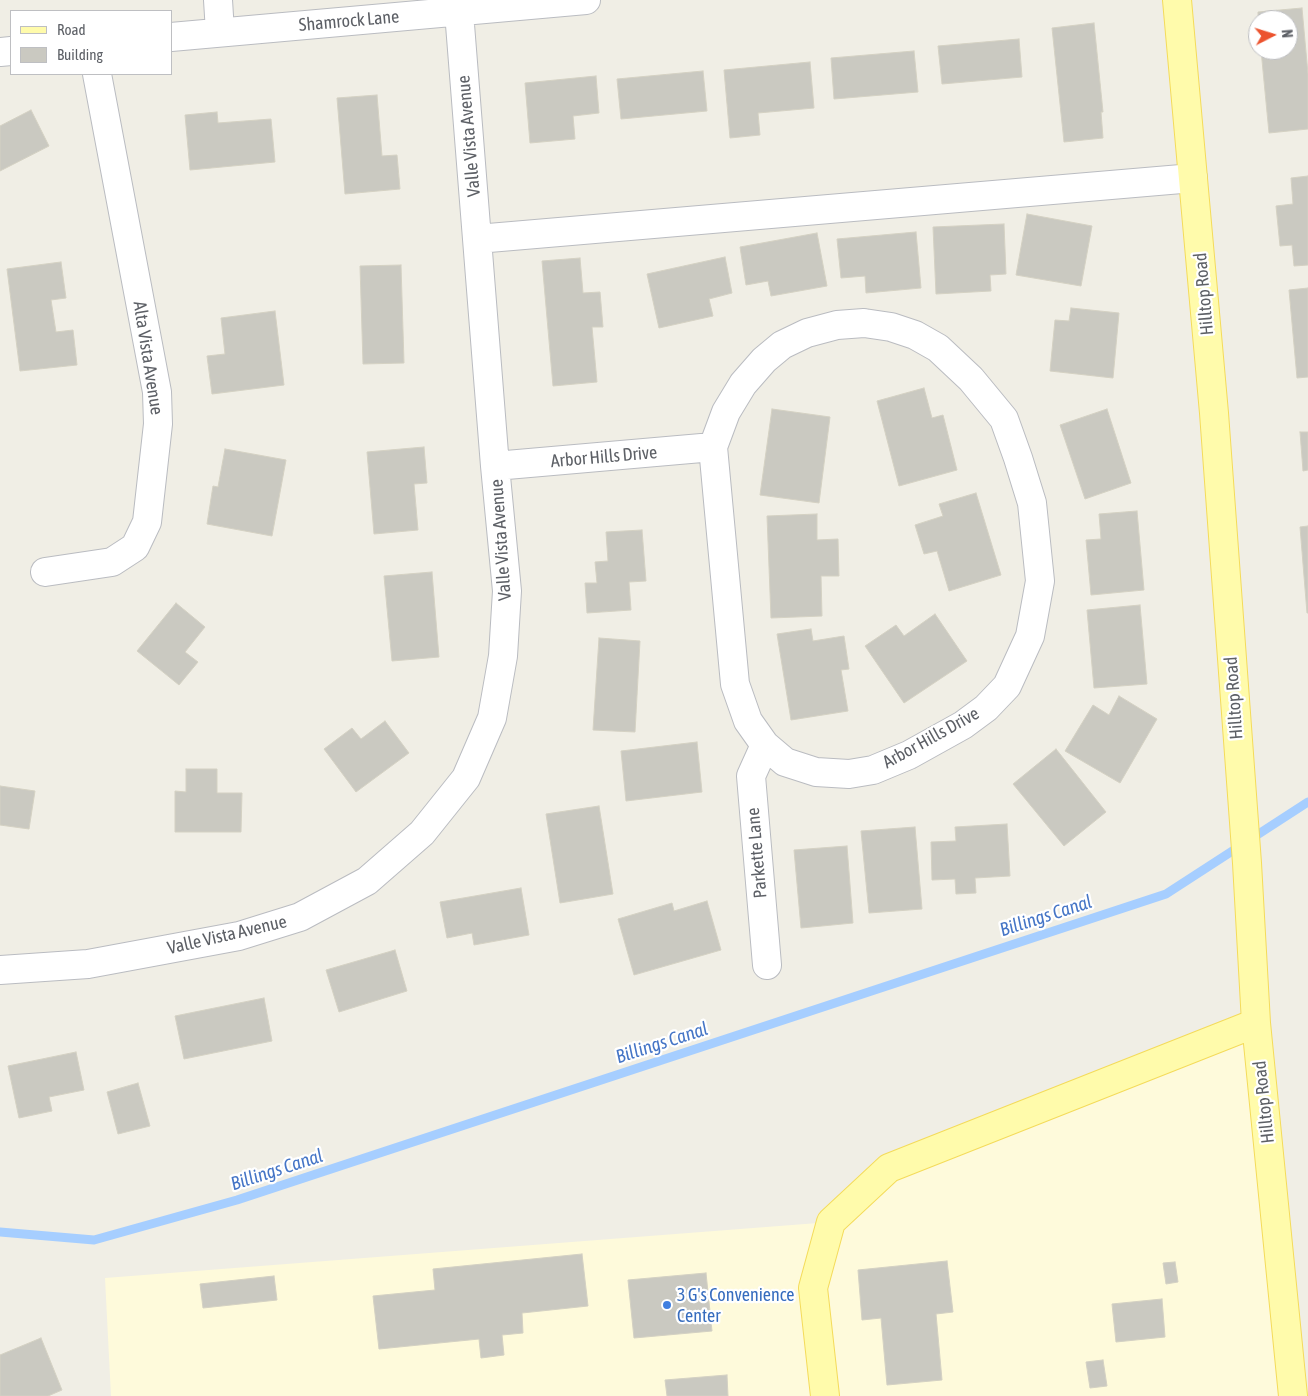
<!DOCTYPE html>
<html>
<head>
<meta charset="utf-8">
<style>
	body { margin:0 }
	#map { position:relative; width:1308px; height:1396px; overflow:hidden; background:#f0eee5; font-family:"Asap Condensed",sans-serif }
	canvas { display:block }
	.legend { position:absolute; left:10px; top:10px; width:162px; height:65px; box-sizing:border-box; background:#fff; border:1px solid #bebfc2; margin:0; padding:6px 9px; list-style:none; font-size:15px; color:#5d6066 }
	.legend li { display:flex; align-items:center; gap:10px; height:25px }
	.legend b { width:25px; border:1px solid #bebfc2 }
	.north { position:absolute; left:1248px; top:10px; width:50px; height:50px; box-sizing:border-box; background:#fff; border:1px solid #bebfc2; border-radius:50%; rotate:85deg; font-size:14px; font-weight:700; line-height:20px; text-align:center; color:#5d6066 }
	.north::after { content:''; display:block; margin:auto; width:18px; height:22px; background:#ec532e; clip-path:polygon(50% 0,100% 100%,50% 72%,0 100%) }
</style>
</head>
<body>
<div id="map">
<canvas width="1308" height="1396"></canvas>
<ul class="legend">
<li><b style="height:6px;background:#fffbab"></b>Road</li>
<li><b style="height:14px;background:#cac9c1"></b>Building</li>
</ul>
<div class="north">N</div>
</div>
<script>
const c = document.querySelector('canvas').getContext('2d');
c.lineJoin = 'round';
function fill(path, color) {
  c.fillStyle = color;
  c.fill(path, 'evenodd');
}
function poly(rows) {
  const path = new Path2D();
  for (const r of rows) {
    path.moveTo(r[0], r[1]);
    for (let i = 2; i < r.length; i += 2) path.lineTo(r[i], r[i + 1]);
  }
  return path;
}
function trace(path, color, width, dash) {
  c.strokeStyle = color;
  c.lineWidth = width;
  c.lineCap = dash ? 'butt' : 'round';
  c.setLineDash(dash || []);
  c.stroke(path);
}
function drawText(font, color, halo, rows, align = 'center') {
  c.font = font + ' "Asap Condensed",sans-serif';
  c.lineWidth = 4.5;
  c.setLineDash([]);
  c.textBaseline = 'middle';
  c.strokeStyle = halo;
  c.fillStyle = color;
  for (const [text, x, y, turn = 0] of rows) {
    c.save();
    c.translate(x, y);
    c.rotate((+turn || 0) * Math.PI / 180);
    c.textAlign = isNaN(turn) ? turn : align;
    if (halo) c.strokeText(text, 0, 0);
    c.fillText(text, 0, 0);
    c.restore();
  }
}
fill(poly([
	[1256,1023,1292,1396,111,1396,105,1278,831,1222,889,1168]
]), '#fefadb');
trace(poly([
	[0,1232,94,1240,237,1200,1166,894,1308,802]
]), '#a6ceff', 9);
const building = poly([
	[1302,8,1308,74,1308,129,1269,133,1261,50,1288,50,1288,20,1258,20,1258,12,1302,8],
	[1094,23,1103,112,1101,112,1103,138,1064,142,1052,28,1094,23],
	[1019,39,1022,77,942,84,938,46,1019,39],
	[914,51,918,92,834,99,831,58,914,51],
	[810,62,814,108,758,113,760,135,730,138,724,70,810,62],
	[703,71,707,111,621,119,617,79,703,71],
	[596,76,599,113,573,116,575,139,530,143,525,83,596,76],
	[377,95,382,156,397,155,400,189,345,194,337,98,377,95],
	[31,110,49,146,0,171,0,126,31,110],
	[217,112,218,123,271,119,275,162,190,170,185,115,217,112],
	[1308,176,1308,265,1294,266,1292,245,1280,246,1276,206,1293,204,1291,178,1308,176],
	[1027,214,1092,226,1081,286,1016,275,1027,214],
	[1004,224,1006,274,990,275,991,291,936,294,933,227,1004,224],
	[916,232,921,288,866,293,865,276,841,278,837,239,916,232],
	[817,233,827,286,771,296,768,281,746,285,740,247,817,233],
	[725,257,732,293,709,299,713,316,659,328,647,274,725,257],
	[580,258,583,293,600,292,603,327,592,327,597,382,553,386,542,261,580,258],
	[61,262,66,298,51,300,56,332,73,330,77,365,20,371,7,269,61,262],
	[401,265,404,363,363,364,360,266,401,265],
	[1308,288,1308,377,1297,378,1289,290,1308,288],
	[1071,308,1119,313,1113,378,1050,371,1055,320,1069,321,1071,308],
	[275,311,284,385,212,394,207,356,225,354,221,318,275,311],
	[924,388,932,418,943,415,957,470,899,486,877,401,924,388],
	[772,409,830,417,819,503,760,495,772,409],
	[1107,409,1131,483,1085,499,1060,425,1107,409],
	[1300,432,1308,432,1308,470,1303,471,1300,432],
	[424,447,427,483,414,484,418,530,374,534,367,452,424,447],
	[225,449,286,460,272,536,207,524,213,486,218,487,225,449],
	[976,493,1001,575,949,591,937,551,924,554,915,525,943,516,939,504,976,493],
	[1137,511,1144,590,1091,595,1086,540,1101,539,1099,514,1137,511],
	[817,514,817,540,838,539,839,576,821,576,822,616,771,618,767,516,817,514],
	[1308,526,1308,613,1307,613,1300,527,1308,526],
	[642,530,646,581,629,582,631,610,587,613,585,583,597,583,595,562,608,561,606,532,642,530],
	[432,572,439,657,392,661,384,576,432,572],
	[176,603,205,627,185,652,198,662,179,685,137,651,176,603],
	[1140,605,1147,684,1094,688,1087,610,1140,605],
	[935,614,967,661,904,703,865,646,896,625,904,636,935,614],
	[811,629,813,641,844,636,849,669,841,670,848,711,791,720,777,634,811,629],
	[599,638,640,641,635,732,593,730,599,638],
	[1119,696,1157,719,1120,783,1065,751,1093,705,1109,715,1119,696],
	[385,721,409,753,356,792,324,749,352,728,361,739,385,721],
	[697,742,702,792,626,801,621,751,697,742],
	[1056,749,1106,812,1064,846,1013,784,1056,749],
	[186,769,217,769,217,793,242,793,241,832,175,832,175,791,186,792,186,769],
	[0,786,35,791,29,829,0,825,0,786],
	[599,806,613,894,560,903,546,814,599,806],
	[1007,824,1010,876,975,878,976,893,956,894,955,879,932,880,931,842,956,841,955,827,1007,824],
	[915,827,922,909,869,913,861,831,915,827],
	[847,846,853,923,801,928,794,850,847,846],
	[521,888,529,935,474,945,472,933,447,938,440,902,521,888],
	[707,901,721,950,634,975,618,919,672,903,674,911,707,901],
	[395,950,407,991,339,1012,326,970,395,950],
	[264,998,272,1041,184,1059,175,1016,264,998],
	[76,1052,84,1090,49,1097,52,1111,19,1118,8,1066,76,1052],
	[138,1083,150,1126,118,1134,107,1092,138,1083],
	[582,1254,588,1306,522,1313,523,1333,502,1335,504,1355,481,1358,479,1339,379,1349,373,1296,435,1290,433,1269,582,1254],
	[947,1261,953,1312,936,1314,942,1380,887,1385,881,1318,862,1320,858,1270,947,1261],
	[1175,1262,1178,1282,1166,1284,1163,1263,1175,1262],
	[706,1273,712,1331,634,1338,628,1280,706,1273],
	[274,1276,277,1300,203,1308,200,1284,274,1276],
	[1162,1299,1165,1337,1116,1342,1112,1304,1162,1299],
	[41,1338,62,1390,48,1396,0,1396,0,1355,41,1338],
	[1103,1360,1107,1386,1090,1388,1086,1362,1103,1360],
	[727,1375,728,1396,667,1396,665,1380,727,1375]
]);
fill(building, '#cac9c1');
trace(building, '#d4d1c3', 1);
const minor = poly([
	[218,0,220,32],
	[171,37,586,0],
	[0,52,11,51],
	[477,239,1193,178],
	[864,323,891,327,915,335,938,348,971,379,1004,419,1018,458,1032,503,1040,581,1030,636,1007,686,986,708,963,725,909,755,873,770,849,774,816,772,785,762,765,745,748,721,735,684,713,447,726,412,743,384,764,360,782,345,807,333,837,325,864,323],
	[495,466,713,447],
	[45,572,112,562,135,547,147,522,158,424,157,392,97,74],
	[765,745,751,776,767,965],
	[0,970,88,964,239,936,300,917,367,881,422,833,466,778,492,718,503,656,507,591,495,466,459,12]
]);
const major = poly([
	[1177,0,1214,413,1247,863,1256,1023,1293,1396],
	[825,1396,813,1288,831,1222,889,1168,1256,1023]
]);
trace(minor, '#babcc1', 30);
trace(major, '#f4db5a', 30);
trace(minor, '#fff', 28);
trace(major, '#fffbab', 28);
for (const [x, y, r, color] of [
	[667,1305,5,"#3f7fe0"]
]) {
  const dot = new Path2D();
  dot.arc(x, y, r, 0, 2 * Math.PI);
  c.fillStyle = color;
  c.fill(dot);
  trace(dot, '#fff', 2);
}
drawText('18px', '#5d6066', '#fff', [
	["Shamrock Lane",349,21,-5],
	["Valle Vista Avenue",469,136,-95],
	["Hilltop Road",1204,294,-95],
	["Alta Vista Avenue",148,358,81],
	["Arbor Hills Drive",604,457,-5],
	["Valle Vista Avenue",501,540,-94],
	["Hilltop Road",1234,698,-94],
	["Arbor Hills Drive",931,738,-29],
	["Parkette Lane",757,853,-95],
	["Valle Vista Avenue",227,935,-13],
	["Hilltop Road",1264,1102,-96]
]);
drawText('18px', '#366cbe', '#fff', [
	["3 G's Convenience",677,1295],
	["Center",677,1316]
], 'left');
drawText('italic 19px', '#4575c6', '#fff', [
	["Billings Canal",1046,916,-18],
	["Billings Canal",662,1043,-18],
	["Billings Canal",277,1170,-18]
]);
</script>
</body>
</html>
